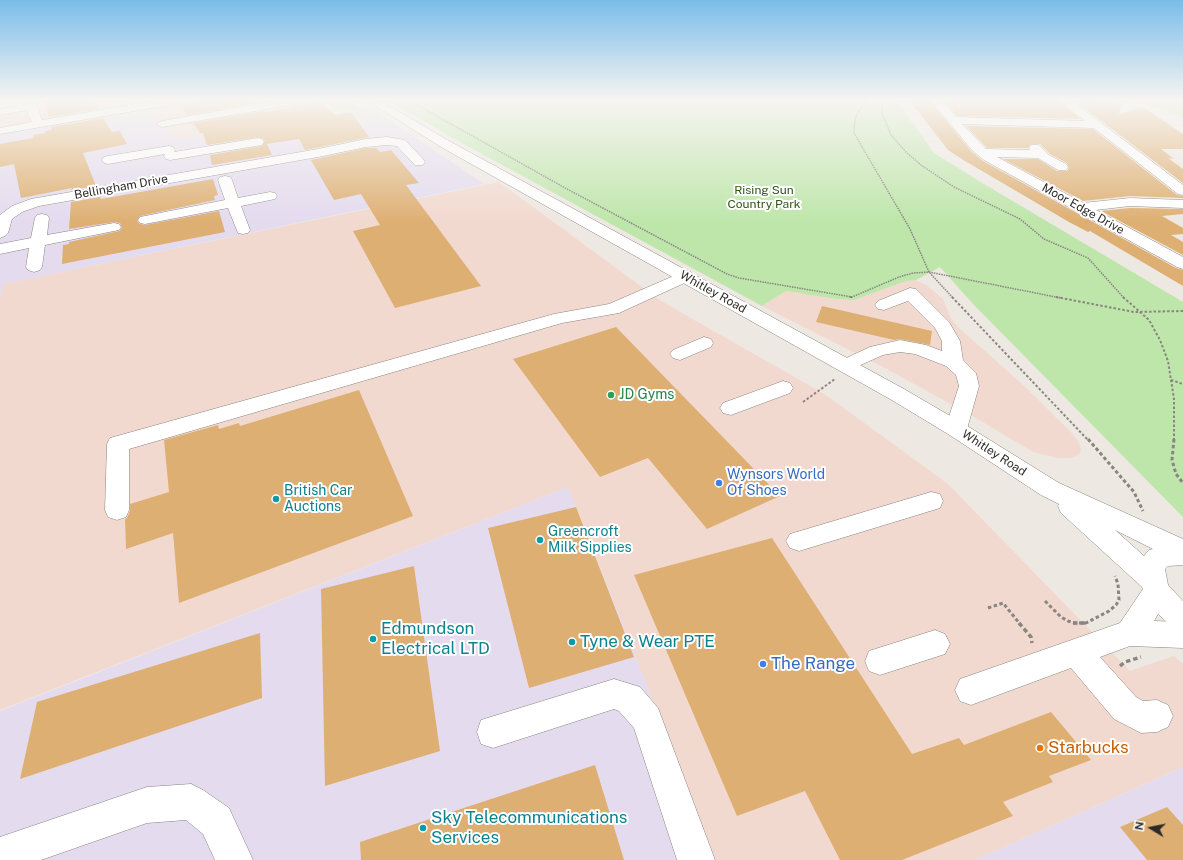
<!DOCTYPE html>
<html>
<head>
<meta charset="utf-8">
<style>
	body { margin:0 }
	#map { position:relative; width:1183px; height:860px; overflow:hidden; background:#eee8e2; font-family:"Public Sans",sans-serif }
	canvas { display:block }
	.north { position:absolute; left:1131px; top:808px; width:40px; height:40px; -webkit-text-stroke:3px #fff; paint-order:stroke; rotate:280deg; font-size:11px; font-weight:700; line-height:16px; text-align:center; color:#2d2b28 }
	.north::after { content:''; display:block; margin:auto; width:14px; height:18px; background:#2d2b28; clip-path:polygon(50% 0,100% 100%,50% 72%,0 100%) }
</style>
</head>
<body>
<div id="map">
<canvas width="1183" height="860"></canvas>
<div class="north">N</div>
</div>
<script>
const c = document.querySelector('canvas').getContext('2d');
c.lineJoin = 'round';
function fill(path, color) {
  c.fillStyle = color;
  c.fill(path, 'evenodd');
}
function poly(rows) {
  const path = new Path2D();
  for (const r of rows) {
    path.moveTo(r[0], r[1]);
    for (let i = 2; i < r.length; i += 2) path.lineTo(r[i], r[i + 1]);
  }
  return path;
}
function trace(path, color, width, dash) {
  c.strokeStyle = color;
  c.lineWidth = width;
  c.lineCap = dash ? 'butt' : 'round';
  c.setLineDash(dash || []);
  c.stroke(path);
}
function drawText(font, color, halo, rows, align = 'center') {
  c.font = font + ' "Public Sans",sans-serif';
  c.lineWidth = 4;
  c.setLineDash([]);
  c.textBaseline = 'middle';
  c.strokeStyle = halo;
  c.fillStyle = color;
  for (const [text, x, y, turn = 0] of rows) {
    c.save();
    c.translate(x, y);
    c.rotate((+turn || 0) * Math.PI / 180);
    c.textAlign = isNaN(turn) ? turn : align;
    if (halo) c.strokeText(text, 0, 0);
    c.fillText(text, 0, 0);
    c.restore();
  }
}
fill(poly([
	[42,101,322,101,335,113,178,139,144,112,0,134,0,108],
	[499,182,661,301,826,395,948,484,1130,671,1174,656,1183,664,1183,767,975,860,716,860,568,487,0,710,0,297,3,284],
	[916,280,926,285,943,299,951,318,957,326,1022,384,1070,431,1078,441,1081,449,1079,455,1070,458,1057,458,1033,452,976,418,885,368,762,306,786,291,836,299,854,300,906,281]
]), '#f2d9d0');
fill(poly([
	[371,107,484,184,4,284,0,297,0,134,144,112,178,139],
	[568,487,716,860,0,860,0,711],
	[1183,767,1183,860,975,860,1161,777]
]), '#e4dbef');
fill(poly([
	[324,101,352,101,364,110,335,110],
	[389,101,897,101,934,153,979,181,1183,302,1183,517,973,304,940,267,916,280,906,281,854,300,836,299,786,291,762,306,460,142],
	[1129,101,1183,101,1183,118,1172,112]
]), '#bee6aa');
fill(poly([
	[44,101,94,101,98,109,49,117],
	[197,101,255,101,256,103,187,115,180,105],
	[910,101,930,101,971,151,983,161,1176,268,1183,270,1183,286,1090,231,1088,232,1069,222,965,161,948,150],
	[944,101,1059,101,1081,119,957,116],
	[1075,101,1099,101,1122,104,1119,114,1141,108,1146,109,1183,134,1183,149,1161,149,1174,159,1168,158,1183,169,1183,183],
	[319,102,335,115,351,112,369,137,305,150,299,139,267,144,272,155,212,165,210,155,262,146,265,141,262,138,258,137,207,145,203,133,200,133,193,123,264,111,266,112],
	[103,118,112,132,120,131,127,144,83,153,96,186,71,190,72,188,21,198,14,164,0,167,0,144,34,138,33,135,45,133,45,131,52,130,51,127],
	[966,126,1093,129,1177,195,1183,196,1183,198,1130,196,1083,201,1003,159,1038,159,1057,171,1067,171,1069,168,1067,163,1050,154,1040,144,1031,144,1028,148,987,148],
	[366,148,376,148,380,152,391,150,419,183,406,185,481,286,395,308,353,231,380,225,361,194,334,200,311,160],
	[213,179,218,195,214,196,215,200,140,216,137,221,140,224,145,225,219,211,225,232,62,264,63,245,69,244,69,242,119,231,122,228,120,223,114,222,69,229,71,202,100,197,101,199],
	[1130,208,1183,209,1183,214,1162,216,1183,228,1183,234,1171,235,1183,242,1183,255,1101,211],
	[822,306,932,331,930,345,900,339,894,340,816,322],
	[616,327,717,431,780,496,707,529,648,458,600,477,513,359],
	[359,390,413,516,179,603,173,533,126,549,125,519,127,518,130,511,130,504,169,492,164,440,218,425,219,429,239,423,240,426],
	[576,507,634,657,529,688,488,528],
	[772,538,912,754,959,738,964,745,1051,712,1091,760,1049,776,1053,782,1003,802,1013,816,902,860,840,860,805,791,737,816,634,575],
	[414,566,440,751,325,786,321,589],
	[260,633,262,698,20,779,37,702],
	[595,765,624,860,361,860,360,842],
	[1167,807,1183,825,1183,860,1147,860,1120,827]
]), '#deaf73');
const minor = poly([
	[154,101,180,101,175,104,0,134,0,128,32,122,29,117,27,110,0,115,0,109,32,103,36,104,42,120,154,101],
	[275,101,301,101,296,104,162,127,156,124,162,121,275,101],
	[931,101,942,101,956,117,1085,121,1060,101,1072,101,1183,185,1183,195,1178,194,1094,128,962,124,986,149,1030,150,1029,148,1031,145,1039,145,1049,155,1066,164,1068,167,1066,170,1058,170,1038,158,997,157,1083,203,1130,198,1183,200,1183,208,1130,206,1096,210,1183,257,1183,269,1177,267,984,160,972,150,931,101],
	[387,137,405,140,423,159,425,162,423,165,415,165,397,146,387,145,366,147,318,157,39,206,22,212,12,219,8,233,5,236,0,238,0,215,12,206,31,199,318,149,366,139,387,137],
	[258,138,262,139,264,142,262,145,170,160,166,159,164,156,165,154,108,164,104,163,102,160,104,157,108,156,169,146,173,147,175,150,174,152,258,138],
	[225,176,230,177,232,180,238,198,270,192,275,193,277,196,275,199,241,206,250,230,248,233,243,234,238,233,228,208,145,224,140,223,138,220,140,217,225,200,218,180,220,177,225,176],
	[42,214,47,215,49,218,47,235,114,223,119,224,121,227,119,230,114,231,45,245,42,267,40,270,34,272,28,270,26,267,29,248,0,254,0,244,31,238,35,218,37,215,42,214],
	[685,271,691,272,693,276,691,280,619,313,562,323,129,449,129,510,126,517,117,520,108,517,105,510,107,444,110,438,554,314,609,304,685,271],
	[910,288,916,289,949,322,960,341,963,360,976,373,979,386,967,429,964,434,956,436,948,434,945,429,959,386,956,375,946,366,915,354,900,352,883,355,847,371,840,369,837,365,840,361,870,347,900,340,926,345,942,351,942,341,935,328,908,301,884,310,878,309,875,305,878,301,910,288],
	[704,337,711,339,713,343,711,347,680,360,673,358,670,354,673,350,704,337],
	[783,381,790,383,793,388,790,393,731,415,723,413,720,408,723,403,783,381],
	[931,492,940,494,943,501,940,508,799,551,790,548,786,541,790,534,931,492],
	[1157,579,1167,583,1171,591,1154,621,1183,622,1183,648,1130,646,1100,657,1136,697,1143,701,1157,700,1168,705,1173,716,1168,727,1157,732,1141,733,1114,719,1071,668,971,705,960,701,955,690,960,679,1120,623,1147,583,1157,579],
	[935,630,945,634,950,644,945,654,880,675,869,671,865,661,869,651,935,630],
	[614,679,640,687,658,708,715,860,677,860,634,728,619,711,614,709,493,748,481,744,477,732,481,720,614,679],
	[191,784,203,790,229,808,253,860,215,860,203,834,186,820,147,823,41,860,0,860,0,837,147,787,191,784]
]);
const major = poly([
	[368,101,381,101,449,141,904,389,964,424,1059,483,1183,539,1183,565,1168,566,1165,569,1168,585,1183,601,1183,632,1173,628,1157,613,1147,599,1142,587,1061,513,1058,506,1059,504,1041,495,948,434,890,399,441,147,368,101],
	[1115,530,1153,549,1149,550,1144,556,1115,530]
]);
trace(minor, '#89857f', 1);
trace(major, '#89857f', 1);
trace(poly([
	[410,101,567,189,727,274,739,278,852,297,899,277,913,273,929,272,1061,298],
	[867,101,858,112,855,119,854,133,910,229,929,272,953,298],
	[882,101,882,113,891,135,906,152,921,165,954,187,1020,219,1044,239,1088,258,1124,298]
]), '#898581', 1.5, [1.5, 1]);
trace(poly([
	[850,297,852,297],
	[952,297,1088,440],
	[1056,297,1134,312,1183,311],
	[1123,297,1149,320,1160,340,1168,361,1174,399,1174,440],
	[1171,380,1183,384],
	[803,402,835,379]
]), '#898581', 2, [2.5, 2]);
trace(poly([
	[1088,439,1134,492,1143,511],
	[1174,439,1172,460,1176,474,1183,483],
	[1045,601,1061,617,1068,621,1074,623,1086,623,1109,611,1116,605,1119,600,1118,584,1115,576],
	[988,608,1003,603,1020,624]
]), '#898581', 3, [3.5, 2.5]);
trace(poly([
	[1019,623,1031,637,1032,643],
	[1073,623,1087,623],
	[1120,666,1125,662,1141,657]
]), '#898581', 3.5, [4.5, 3]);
fill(minor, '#fff');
fill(major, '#fff');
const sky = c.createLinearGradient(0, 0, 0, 222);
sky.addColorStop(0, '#7abce9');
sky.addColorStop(0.45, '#f7f5f2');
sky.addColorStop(1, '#f7f5f200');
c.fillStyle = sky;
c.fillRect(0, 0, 1183, 222);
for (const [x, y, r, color] of [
	[611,395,4,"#2e9e5b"],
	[719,483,4,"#3f7fe0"],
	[276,499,4,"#0f9aa8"],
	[540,540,4,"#0f9aa8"],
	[373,639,4,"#0f9aa8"],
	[572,642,4,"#0f9aa8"],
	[763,664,4,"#3f7fe0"],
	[1040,748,4,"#e8710a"],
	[423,828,4,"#0f9aa8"]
]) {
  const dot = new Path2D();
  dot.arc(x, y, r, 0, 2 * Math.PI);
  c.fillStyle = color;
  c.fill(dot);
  trace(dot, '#fff', 1.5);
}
drawText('12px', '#2d2b28', '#fff', [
	["Bellingham Drive",121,187,-10],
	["Moor Edge Drive",1083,209,29],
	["Whitley Road",713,292,29],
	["Whitley Road",994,453,33]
]);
drawText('12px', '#2f5416', '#fff', [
	["Rising Sun",764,190],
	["Country Park",764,204]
]);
drawText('14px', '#27864d', '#fff', [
	["JD Gyms",619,395]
], 'left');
drawText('14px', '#366cbe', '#fff', [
	["Wynsors World",727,475],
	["Of Shoes",727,491]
], 'left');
drawText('14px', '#0d838f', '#fff', [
	["British Car",284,491],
	["Auctions",284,507],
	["Greencroft",548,532],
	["Milk Sipplies",548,548]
], 'left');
drawText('17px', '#0d838f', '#fff', [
	["Edmundson",381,629],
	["Electrical LTD",381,649],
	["Tyne & Wear PTE",580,642],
	["Sky Telecommunications",431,818],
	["Services",431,838]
], 'left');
drawText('17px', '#366cbe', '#fff', [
	["The Range",771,664]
], 'left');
drawText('17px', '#c56008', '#fff', [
	["Starbucks",1048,748]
], 'left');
</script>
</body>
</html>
